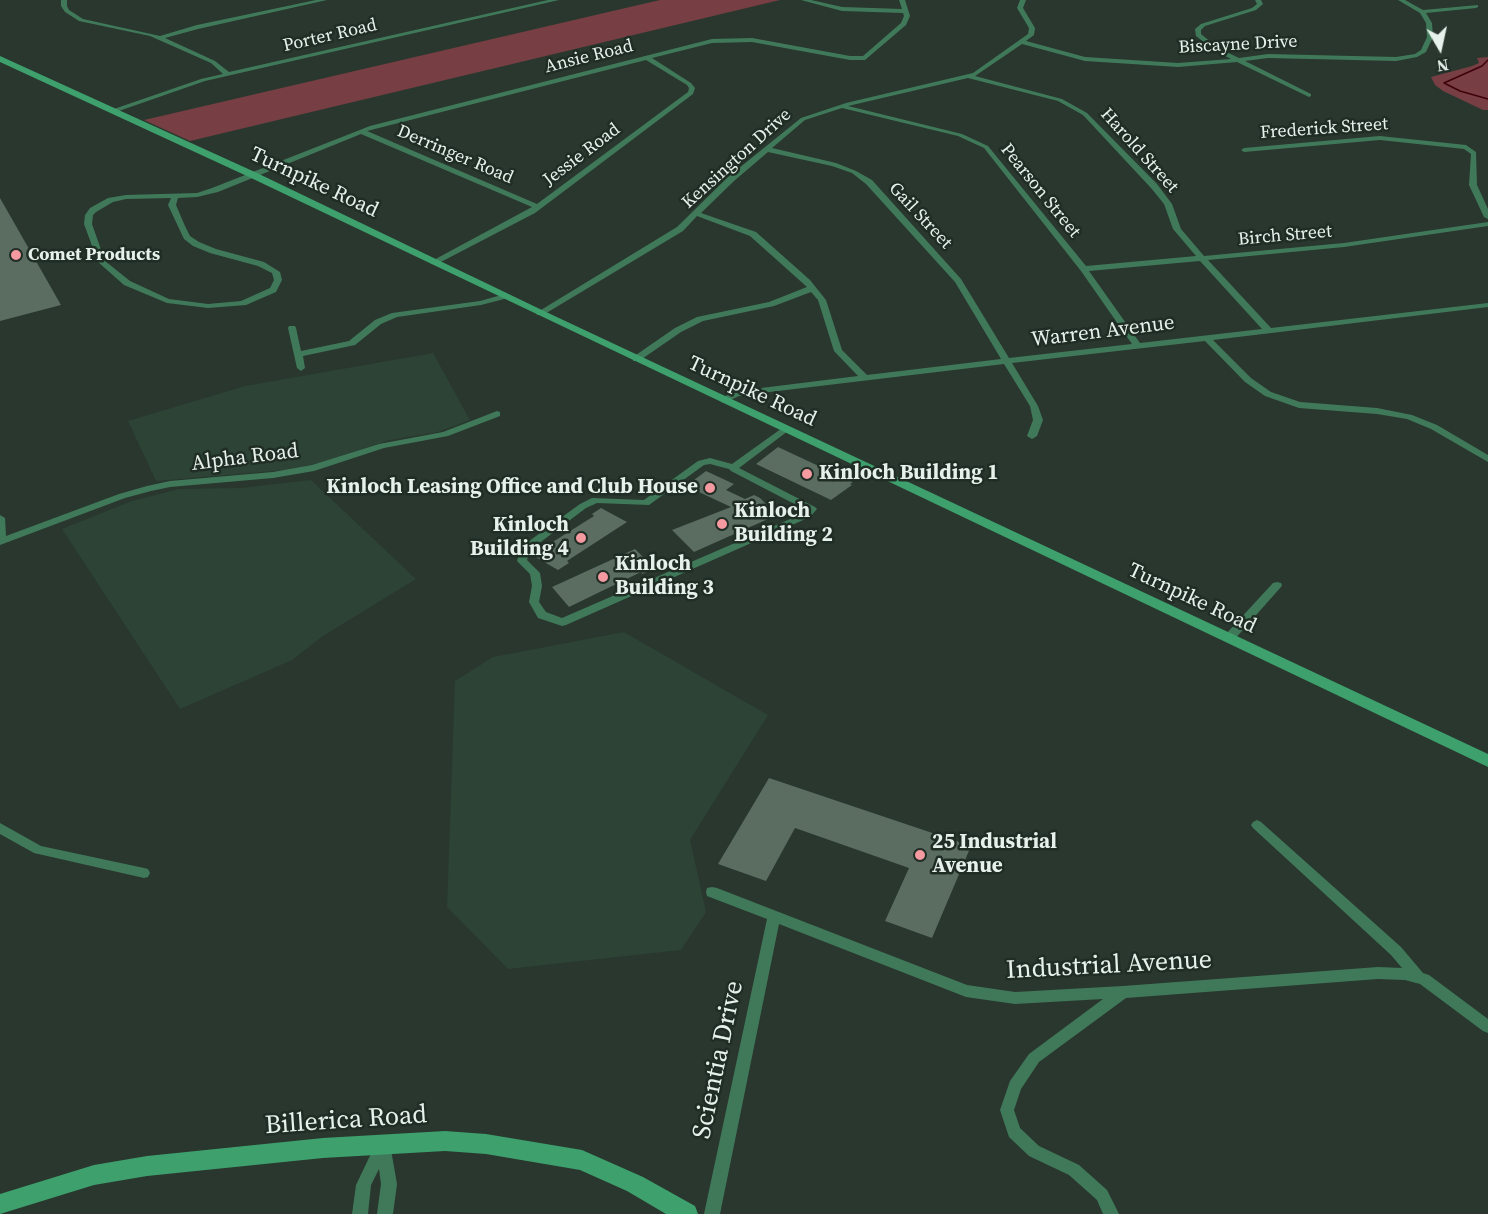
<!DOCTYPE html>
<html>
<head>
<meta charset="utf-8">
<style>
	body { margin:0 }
	#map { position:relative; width:1488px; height:1214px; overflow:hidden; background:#29372e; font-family:"Source Serif 4",serif }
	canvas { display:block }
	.north { position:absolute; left:1410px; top:18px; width:60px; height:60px; -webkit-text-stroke:4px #1f2d24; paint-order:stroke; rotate:171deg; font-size:16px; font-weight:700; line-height:24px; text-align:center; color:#e7f1eb }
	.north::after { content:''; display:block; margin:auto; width:21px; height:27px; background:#e7f1eb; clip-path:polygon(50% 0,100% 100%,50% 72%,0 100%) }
</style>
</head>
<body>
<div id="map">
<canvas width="1488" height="1214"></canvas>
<div class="north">N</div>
</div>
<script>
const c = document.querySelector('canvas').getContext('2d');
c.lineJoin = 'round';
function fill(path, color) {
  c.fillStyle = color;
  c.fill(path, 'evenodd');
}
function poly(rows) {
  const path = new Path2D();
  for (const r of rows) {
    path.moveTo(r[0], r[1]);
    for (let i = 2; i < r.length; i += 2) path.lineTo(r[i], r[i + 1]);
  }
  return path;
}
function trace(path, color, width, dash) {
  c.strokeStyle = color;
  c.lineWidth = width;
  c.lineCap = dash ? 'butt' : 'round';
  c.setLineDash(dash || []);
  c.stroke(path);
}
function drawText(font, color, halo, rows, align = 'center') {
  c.font = font + ' "Source Serif 4",serif';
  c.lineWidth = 5;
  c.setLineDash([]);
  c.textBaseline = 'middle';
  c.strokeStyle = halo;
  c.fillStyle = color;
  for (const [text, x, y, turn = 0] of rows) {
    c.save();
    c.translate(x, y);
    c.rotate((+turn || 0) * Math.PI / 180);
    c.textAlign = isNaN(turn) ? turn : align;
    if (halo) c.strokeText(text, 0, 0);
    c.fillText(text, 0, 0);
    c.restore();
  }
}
fill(poly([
	[433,353,470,420,438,432,390,440,319,463,286,470,156,481,128,421,245,386],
	[311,480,416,579,323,636,292,660,180,709,62,529,132,501,179,489,241,488],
	[624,632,768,715,690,840,706,912,681,950,508,969,447,907,455,681,493,657]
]), '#2d4336');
fill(poly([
	[660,0,780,0,190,141,144,120],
	[1488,57,1488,110,1483,110,1443,91,1435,85,1431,77,1472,66,1479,63,1477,58]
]), '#773f43');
trace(poly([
	[1488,60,1482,66,1444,83,1460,91,1488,99]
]), '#3e000c', 1.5);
fill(poly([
	[0,198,61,305,0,321],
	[778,447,853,482,850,484,852,485,831,500,756,464],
	[706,471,734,484,726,490,745,499,754,495,760,498,777,515,694,552,672,530,731,507,686,486],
	[601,508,627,522,567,561,569,563,558,570,532,555,594,516,592,514],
	[635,549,655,569,642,574,641,572,569,607,552,587],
	[769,778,971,846,932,938,885,921,909,868,795,828,766,881,718,864]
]), '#5b6c61');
fill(poly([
	[61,0,67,0,67,6,69,10,83,19,160,36,197,25,316,0,327,0,198,29,165,38,215,61,229,72,548,0,559,0,205,81,113,113,111,112,111,110,201,79,223,74,211,63,150,36,79,21,65,12,61,6,61,0],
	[801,0,811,0,842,7,902,9,899,0,905,0,910,16,906,25,865,60,850,60,752,42,712,43,652,58,691,83,695,88,693,94,535,213,437,264,431,264,430,262,532,207,361,134,218,192,197,197,178,198,176,205,185,226,190,236,199,242,216,249,264,262,280,272,282,280,276,292,246,305,208,308,167,303,124,285,98,262,84,224,85,215,90,208,108,198,126,195,197,193,212,188,370,126,712,39,752,38,850,56,863,56,901,23,904,16,903,13,842,11,801,0],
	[646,60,687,85,689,88,688,92,537,204,367,131,646,60],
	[171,198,168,205,184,239,193,246,210,253,258,266,272,273,274,280,270,288,241,301,208,304,169,299,130,281,105,261,92,224,93,215,96,212,113,202,126,199,171,198],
	[1020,0,1026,0,1023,8,1035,28,1034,35,1026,41,1085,57,1178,63,1231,59,1214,50,1196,36,1195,29,1201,24,1252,8,1257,4,1255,0,1261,0,1263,4,1256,10,1205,26,1201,30,1201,34,1218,48,1239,58,1268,54,1396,57,1415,54,1421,50,1427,37,1426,23,1420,13,1398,0,1405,0,1423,10,1478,5,1478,7,1476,8,1426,13,1432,23,1433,37,1426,52,1417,57,1396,61,1268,58,1245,61,1311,94,1311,96,1309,97,1237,62,1178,67,1085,61,1022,44,975,76,1062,99,1087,113,1157,184,1172,204,1181,229,1204,256,1344,243,1488,222,1488,226,1344,247,1208,260,1271,328,1488,303,1488,307,1213,340,1251,378,1271,392,1300,402,1377,408,1412,415,1437,425,1488,455,1488,462,1431,429,1407,419,1377,414,1299,408,1265,396,1245,382,1205,341,1012,363,1038,406,1043,420,1037,436,1032,439,1027,436,1033,420,1030,406,1004,364,761,393,739,396,724,403,721,402,721,398,737,391,858,376,834,351,818,300,811,292,774,306,703,321,681,332,639,361,633,361,633,357,675,328,697,317,769,302,807,287,750,236,697,216,683,231,543,315,537,315,536,313,677,227,728,177,801,118,846,103,973,73,1028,34,1029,28,1017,8,1020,0],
	[968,78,1058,101,1083,115,1151,188,1164,204,1173,229,1196,256,1086,266,988,146,962,134,848,106,968,78],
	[842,108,958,136,984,148,1081,271,1132,344,1009,358,961,279,872,180,856,171,836,163,772,148,805,120,842,108],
	[768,152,832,166,852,173,866,184,955,282,1001,359,867,375,842,350,826,300,810,280,756,232,701,213,734,181,768,152],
	[1200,261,1262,329,1140,343,1089,271,1200,261],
	[1380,136,1466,145,1476,152,1477,185,1488,209,1488,219,1484,217,1469,185,1471,154,1464,149,1380,140,1244,152,1241,150,1244,148,1380,136],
	[505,294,509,296,508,298,481,305,397,317,381,324,355,345,303,356,305,368,301,371,297,368,288,328,289,326,295,326,296,328,301,351,349,341,375,320,392,313,480,301,505,294],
	[497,411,500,412,500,416,448,436,384,448,314,471,273,478,170,487,151,491,125,498,0,545,0,515,5,518,6,536,119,494,147,486,170,481,273,472,312,465,379,444,443,432,497,411],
	[785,426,790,429,788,431,739,468,815,507,817,509,810,517,566,625,562,626,538,618,529,602,532,586,530,574,517,561,521,547,580,504,592,498,644,500,698,461,710,458,732,464,785,426],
	[710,464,729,469,731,471,806,510,804,513,562,618,546,612,539,602,542,586,540,573,527,560,530,550,586,508,597,503,649,505,704,465,710,464],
	[1277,582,1281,583,1282,585,1281,587,1233,641,1225,641,1224,638,1225,635,1273,583,1277,582],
	[1257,820,1261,822,1401,947,1423,973,1429,975,1488,1019,1488,1033,1483,1031,1420,984,1405,980,1378,979,1126,998,1039,1062,1021,1089,1014,1110,1020,1128,1039,1146,1079,1165,1107,1190,1119,1214,1103,1214,1097,1200,1069,1175,1029,1156,1009,1137,1000,1110,1010,1081,1029,1054,1103,999,1015,1004,966,997,779,924,720,1214,704,1214,767,919,707,896,706,892,707,888,712,887,717,888,967,985,1015,992,1123,986,1378,967,1402,968,1391,955,1253,828,1251,825,1253,822,1257,820],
	[0,823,41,846,144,868,148,869,150,873,148,877,144,878,34,853,0,834,0,823],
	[383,1137,388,1139,390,1144,397,1184,393,1214,377,1214,381,1184,379,1169,371,1185,368,1214,352,1214,356,1185,378,1139,383,1137]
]), '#407959');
fill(poly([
	[0,56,257,173,544,311,1488,754,1488,767,249,177,0,62,0,56],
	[445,1131,486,1134,582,1150,643,1177,695,1206,698,1214,666,1214,627,1191,580,1170,486,1154,445,1151,323,1158,147,1176,94,1185,0,1214,0,1194,94,1165,147,1156,323,1138,445,1131]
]), '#3ea06d');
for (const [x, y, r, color] of [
	[16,255,6,"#f49aa0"],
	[807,474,6,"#f49aa0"],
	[710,488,6,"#f49aa0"],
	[722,524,6,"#f49aa0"],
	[581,538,6,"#f49aa0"],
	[603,577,6,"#f49aa0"],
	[920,855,6,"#f49aa0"]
]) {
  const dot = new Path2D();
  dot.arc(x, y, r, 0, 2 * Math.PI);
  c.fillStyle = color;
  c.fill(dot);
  trace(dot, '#1f2d24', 2);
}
drawText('18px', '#e7f1eb', '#1f2d24', [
	["Porter Road",330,36,-13],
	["Biscayne Drive",1238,45,-3],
	["Ansie Road",589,57,-14],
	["Frederick Street",1324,129,-4],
	["Harold Street",1139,151,48],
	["Derringer Road",455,155,23],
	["Jessie Road",582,155,-37],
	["Kensington Drive",737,159,-42],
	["Pearson Street",1040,191,51],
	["Gail Street",920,216,47],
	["Birch Street",1285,236,-5]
]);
drawText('bold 18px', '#e7f1eb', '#1f2d24', [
	["Comet Products",28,255]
], 'left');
drawText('21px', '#e7f1eb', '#1f2d24', [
	["Turnpike Road",314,183,25],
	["Warren Avenue",1103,332,-7],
	["Turnpike Road",752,392,25],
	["Alpha Road",245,458,-7],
	["Turnpike Road",1192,599,25]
]);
drawText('bold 21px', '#e7f1eb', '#1f2d24', [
	["Kinloch Building 1",819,474],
	["Kinloch Leasing Office and Club House",698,488,"right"],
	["Kinloch",734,512],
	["Building 2",734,536],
	["Kinloch",569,526,"right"],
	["Building 4",569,550,"right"],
	["Kinloch",615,565],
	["Building 3",615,589],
	["25 Industrial",932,843],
	["Avenue",932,867]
], 'left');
drawText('26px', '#e7f1eb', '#1f2d24', [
	["Industrial Avenue",1109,966,-3],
	["Scientia Drive",719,1060,-78],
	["Billerica Road",346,1121,-4]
]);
</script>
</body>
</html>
